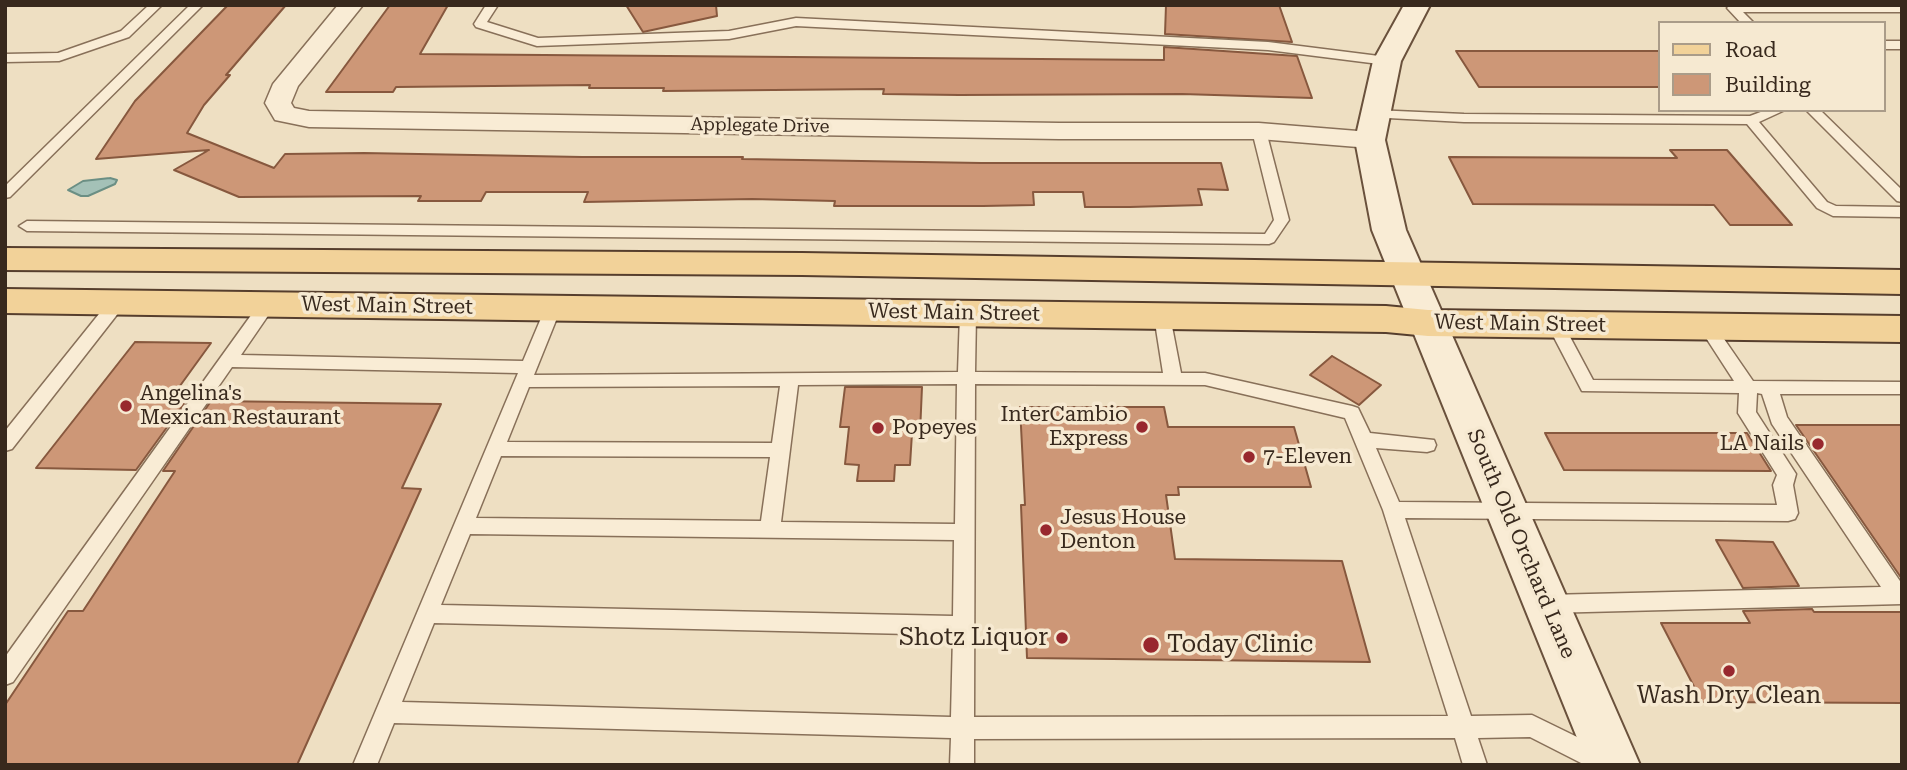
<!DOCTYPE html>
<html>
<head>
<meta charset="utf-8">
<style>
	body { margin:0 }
	#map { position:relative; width:1907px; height:770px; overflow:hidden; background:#eedfc2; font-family:"Roboto Serif",serif }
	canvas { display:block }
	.frame { position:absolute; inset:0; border:7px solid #38291d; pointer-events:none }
	.legend { position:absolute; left:1658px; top:21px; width:228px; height:91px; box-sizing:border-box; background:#f6e9d1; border:2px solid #aa9c89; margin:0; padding:9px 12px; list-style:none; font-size:21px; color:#38291d }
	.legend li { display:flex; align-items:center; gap:14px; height:35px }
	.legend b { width:35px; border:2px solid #aa9c89 }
</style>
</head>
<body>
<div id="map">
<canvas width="1907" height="770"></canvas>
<div class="frame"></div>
<ul class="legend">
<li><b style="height:9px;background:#f2d299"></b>Road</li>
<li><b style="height:19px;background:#cd9777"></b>Building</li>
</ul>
</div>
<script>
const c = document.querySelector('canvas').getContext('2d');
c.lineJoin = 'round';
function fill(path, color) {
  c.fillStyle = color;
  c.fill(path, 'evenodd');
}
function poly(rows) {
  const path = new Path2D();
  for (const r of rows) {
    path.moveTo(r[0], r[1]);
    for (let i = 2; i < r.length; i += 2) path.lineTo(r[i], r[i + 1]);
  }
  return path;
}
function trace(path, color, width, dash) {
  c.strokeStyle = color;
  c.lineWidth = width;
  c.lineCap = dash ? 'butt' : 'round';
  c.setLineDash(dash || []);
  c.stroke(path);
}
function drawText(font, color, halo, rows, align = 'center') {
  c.font = font + ' "Roboto Serif",serif';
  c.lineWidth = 7;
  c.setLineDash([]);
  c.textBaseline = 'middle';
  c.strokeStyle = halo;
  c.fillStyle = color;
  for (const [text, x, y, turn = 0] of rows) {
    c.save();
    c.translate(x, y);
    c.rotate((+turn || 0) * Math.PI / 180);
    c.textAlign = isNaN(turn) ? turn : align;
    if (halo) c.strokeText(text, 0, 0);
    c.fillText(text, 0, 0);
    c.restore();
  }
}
const water = poly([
	[110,178,117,180,115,184,88,196,81,196,68,190,83,181,110,178]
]);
fill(water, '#a4c1b7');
trace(water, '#6b8f84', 2);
const building = poly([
	[228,5,286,5,226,75,230,75,204,105,187,133,274,168,285,154,364,153,582,157,743,157,742,159,981,163,1221,163,1228,190,1198,189,1202,205,1130,207,1085,207,1083,192,1033,192,1034,205,983,206,834,206,835,201,752,199,584,202,588,192,486,192,481,201,418,201,421,196,239,197,174,170,209,150,96,159,135,101,228,5],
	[390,5,448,5,420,54,1164,60,1164,47,1297,56,1312,98,1182,94,959,95,883,94,884,89,663,91,664,88,589,88,590,85,396,87,393,92,326,92,390,5],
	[626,5,716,5,717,16,643,32,626,5],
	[1166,5,1279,5,1292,42,1165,34,1166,5],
	[1456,51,1660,51,1660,87,1479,87,1456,51],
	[1670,150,1727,150,1792,225,1730,225,1714,205,1473,204,1449,157,1677,158,1670,150],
	[135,342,211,343,169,401,186,401,136,470,36,468,135,342],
	[1332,356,1381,385,1359,405,1310,375,1332,356],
	[845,387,922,387,920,433,912,433,910,465,895,465,894,481,857,481,859,465,845,464,849,427,840,427,845,387],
	[211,401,441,404,402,488,421,489,297,765,5,765,5,705,68,611,83,611,175,471,163,471,211,401],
	[1020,407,1164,407,1168,427,1294,427,1311,487,1178,487,1179,495,1166,495,1175,559,1342,561,1370,662,1027,658,1021,505,1025,505,1020,407],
	[1796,425,1902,425,1902,579,1796,425],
	[1545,433,1747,433,1771,471,1564,470,1545,433],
	[1716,540,1773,542,1799,586,1743,588,1716,540],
	[1812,609,1814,612,1902,612,1902,703,1702,702,1661,623,1750,623,1743,611,1812,609]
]);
fill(building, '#cd9777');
trace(building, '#87583e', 2);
const lane = poly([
	[149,5,162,5,129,37,59,61,5,62,5,54,58,53,121,31,149,5],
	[190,5,203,5,10,197,5,198,5,186,190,5],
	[486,5,498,5,487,22,538,38,729,31,796,18,1268,42,1387,57,1393,61,1387,65,1268,50,796,26,729,39,537,46,476,27,474,24,486,5],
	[1730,5,1902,5,1902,12,1743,12,1754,23,1741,23,1727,8,1730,5],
	[1884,41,1902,41,1902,49,1884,49,1884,41],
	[1374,110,1464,114,1750,116,1766,110,1785,110,1759,122,1827,202,1836,206,1902,207,1902,217,1833,216,1817,208,1747,124,1464,122,1369,117,1369,111,1374,110],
	[1806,110,1820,110,1902,190,1902,202,1897,201,1806,110],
	[1259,127,1266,131,1289,220,1274,242,1269,244,27,231,19,226,27,221,1265,234,1274,220,1252,131,1259,127],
	[117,297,125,303,123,307,12,449,5,451,5,431,111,299,117,297],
	[268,298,276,304,241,355,523,361,547,304,559,304,561,308,534,375,958,372,960,314,968,308,976,314,975,372,1163,373,1154,316,1162,310,1170,316,1181,373,1205,373,1352,406,1358,408,1370,433,1434,440,1436,445,1434,450,1427,452,1376,448,1399,502,1777,505,1773,485,1777,475,1738,413,1739,393,1582,391,1547,324,1549,320,1561,320,1593,380,1734,381,1699,327,1707,321,1713,323,1753,381,1902,382,1902,394,1780,394,1787,417,1902,584,1902,604,1547,613,1540,610,1537,604,1540,598,1547,595,1881,587,1772,424,1762,394,1757,393,1756,412,1796,474,1793,485,1798,513,1795,519,1788,521,1405,518,1471,716,1532,715,1610,753,1614,761,1612,765,1585,765,1530,737,1478,738,1487,765,1463,765,1455,738,974,739,974,765,950,765,951,738,394,723,377,765,353,765,518,373,232,367,13,682,5,685,5,657,262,300,268,298],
	[957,384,955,524,781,522,798,385,957,384],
	[975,384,1205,385,1345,418,1383,510,1448,716,974,717,975,384],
	[780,386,772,443,507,442,529,387,780,386],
	[501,456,770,457,761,521,476,518,501,456],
	[470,534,954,540,953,616,441,605,470,534],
	[434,623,953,635,951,717,402,702,434,623]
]);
const street = poly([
	[338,5,363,5,298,86,291,103,294,108,309,111,1059,123,1259,123,1370,132,1380,134,1384,140,1380,146,1370,148,1259,139,1059,139,309,127,275,120,265,103,273,84,338,5]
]);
const secondary = poly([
	[1404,5,1430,5,1401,61,1385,140,1406,230,1640,765,1588,765,1372,230,1355,140,1373,61,1404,5]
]);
const primary = poly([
	[5,248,802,253,1902,270,1902,294,802,275,5,270,5,248],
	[5,289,1386,306,1428,310,1902,316,1902,342,1428,336,1386,332,5,313,5,289]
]);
trace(lane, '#887059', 3);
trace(street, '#887059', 3);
trace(secondary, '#6a513c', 4);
trace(primary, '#563e2d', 4);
fill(lane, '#f9ecd5');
fill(street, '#f9ecd5');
fill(secondary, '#f9ecd5');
fill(primary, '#f2d299');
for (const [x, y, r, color] of [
	[126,406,7,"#98282e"],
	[1142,427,7,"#98282e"],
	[878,428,7,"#98282e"],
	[1818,444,7,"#98282e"],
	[1249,457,7,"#98282e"],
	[1046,530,7,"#98282e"],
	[1062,638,7,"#98282e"],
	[1151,645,9,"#98282e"],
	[1729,671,7,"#98282e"]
]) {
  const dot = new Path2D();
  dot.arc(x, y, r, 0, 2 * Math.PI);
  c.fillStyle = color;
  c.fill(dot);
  trace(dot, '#f6e9d1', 2.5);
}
drawText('18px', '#38291d', '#f6e9d1', [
	["Applegate Drive",760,126,1]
]);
drawText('21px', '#38291d', '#f6e9d1', [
	["West Main Street",387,306,1],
	["West Main Street",954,313,1],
	["West Main Street",1520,324,1],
	["South Old Orchard Lane",1521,544,67]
]);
drawText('21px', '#38291d', '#f6e9d1', [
	["Angelina's",140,394],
	["Mexican Restaurant",140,418],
	["InterCambio",1128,415,"right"],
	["Express",1128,439,"right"],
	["Popeyes",892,428],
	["LA Nails",1804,444,"right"],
	["7-Eleven",1263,457],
	["Jesus House",1060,518],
	["Denton",1060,542]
], 'left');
drawText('24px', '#38291d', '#f6e9d1', [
	["Shotz Liquor",1048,638],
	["Today Clinic",1167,645,"left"],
	["Wash Dry Clean",1729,696,"center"]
], 'right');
</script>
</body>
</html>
